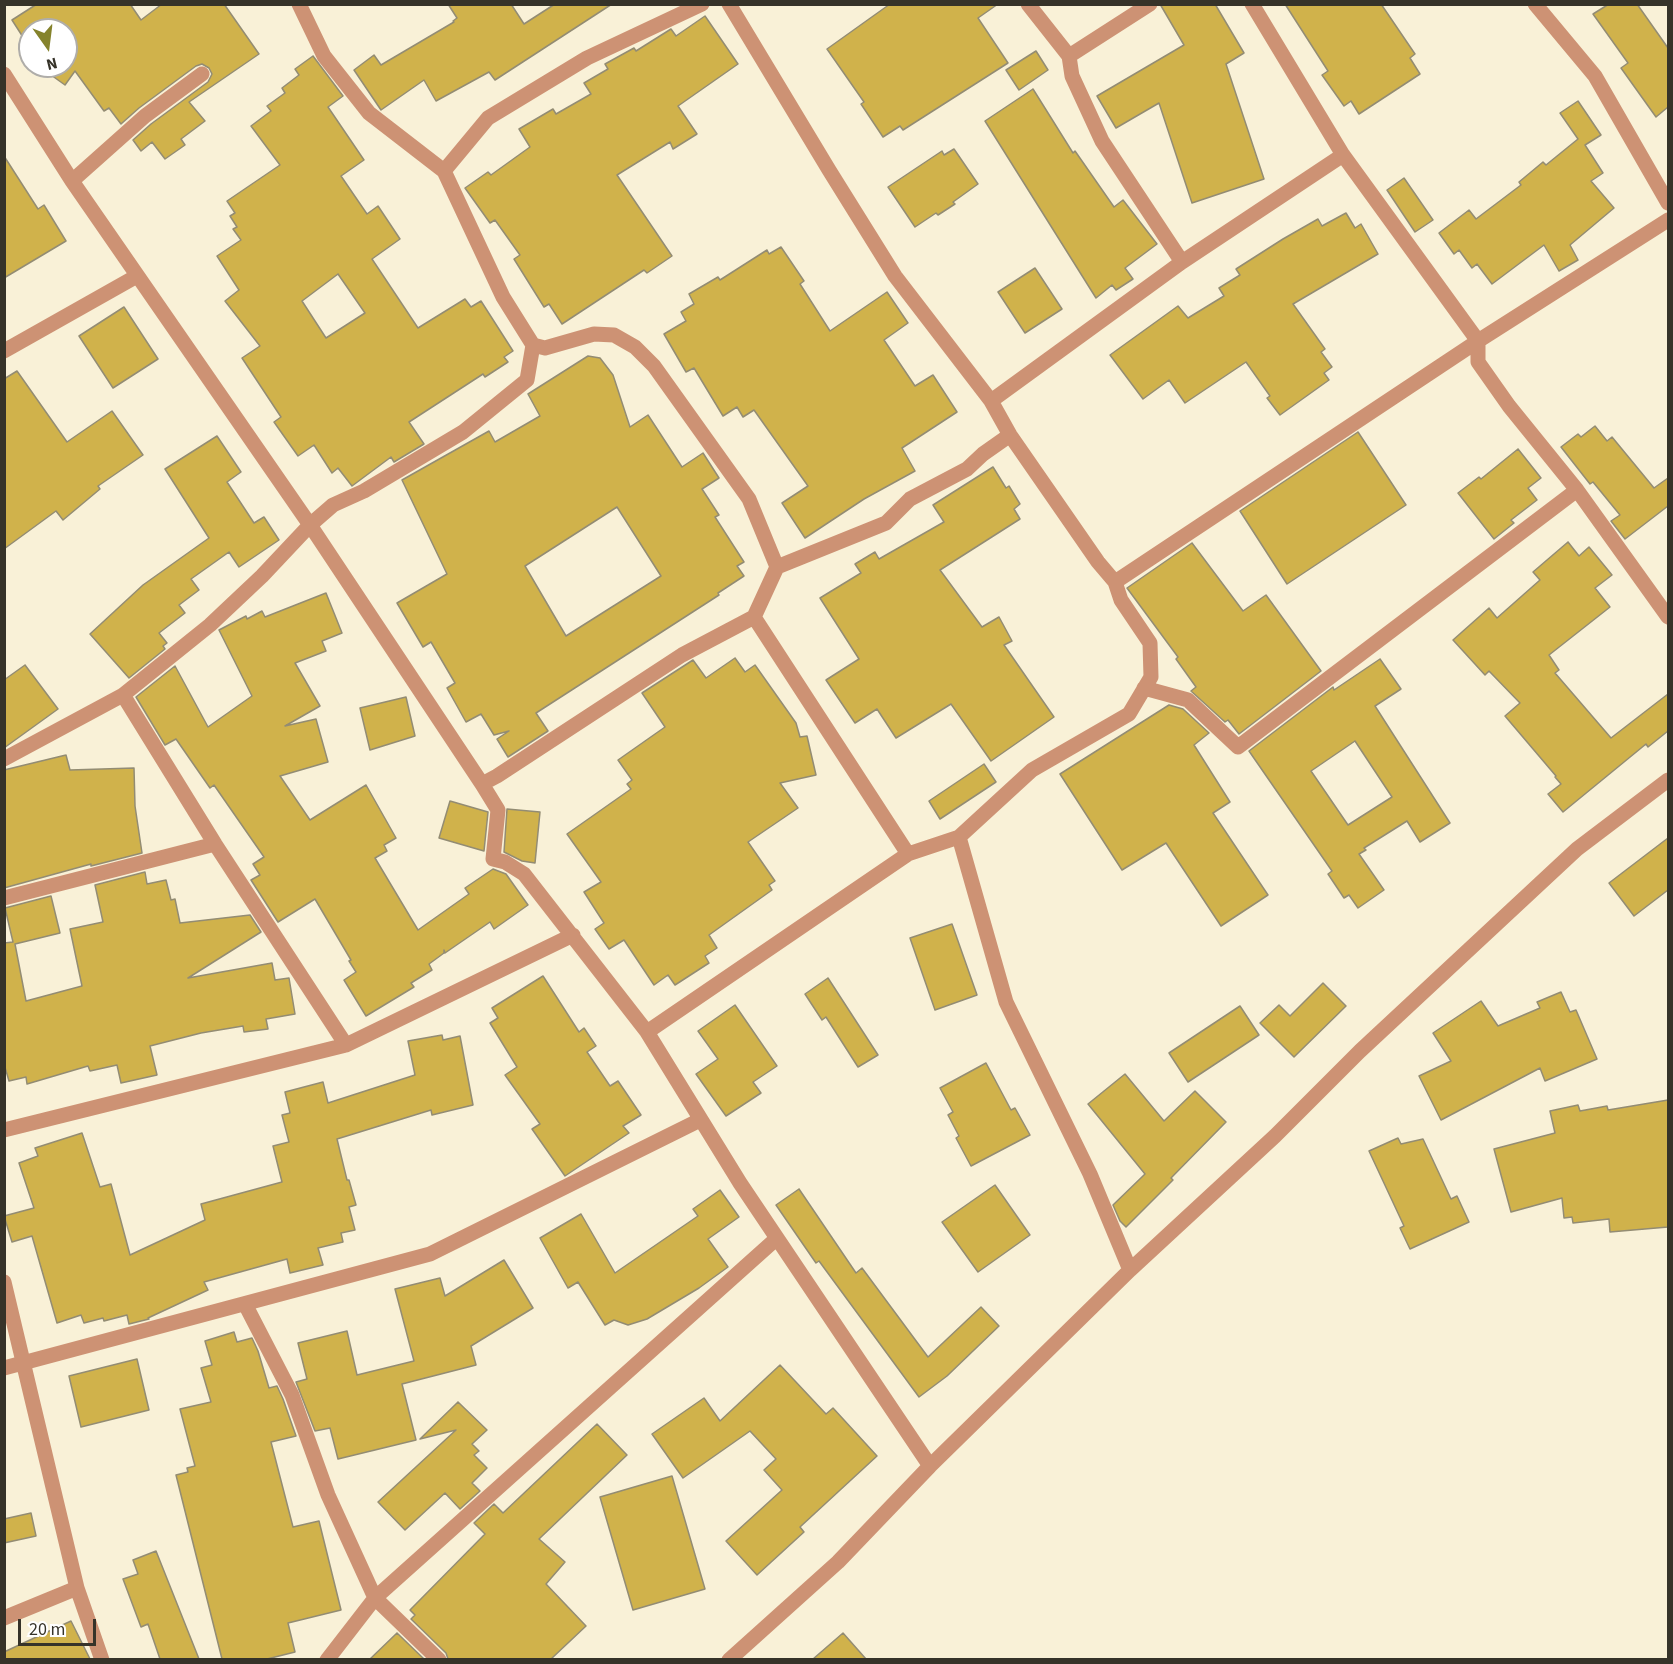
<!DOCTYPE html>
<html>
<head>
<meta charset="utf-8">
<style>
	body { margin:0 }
	#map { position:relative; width:1673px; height:1664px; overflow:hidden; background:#f9f1d7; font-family:"Source Sans 3",sans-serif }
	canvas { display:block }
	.frame { position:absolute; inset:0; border:6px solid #363329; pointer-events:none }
	.north { position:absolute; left:18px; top:18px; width:60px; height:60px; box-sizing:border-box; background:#fff; border:2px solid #afada9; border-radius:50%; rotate:166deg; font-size:16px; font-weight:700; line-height:24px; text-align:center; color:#363329 }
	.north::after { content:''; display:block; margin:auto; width:21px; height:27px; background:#85832c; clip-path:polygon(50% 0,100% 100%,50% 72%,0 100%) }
	.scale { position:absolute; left:18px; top:1619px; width:78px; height:27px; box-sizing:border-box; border:3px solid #363329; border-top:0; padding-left:8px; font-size:18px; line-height:21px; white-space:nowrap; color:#363329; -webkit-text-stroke:4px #fff; paint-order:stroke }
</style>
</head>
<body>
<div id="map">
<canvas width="1673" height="1664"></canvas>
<div class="frame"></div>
<div class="north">N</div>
<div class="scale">20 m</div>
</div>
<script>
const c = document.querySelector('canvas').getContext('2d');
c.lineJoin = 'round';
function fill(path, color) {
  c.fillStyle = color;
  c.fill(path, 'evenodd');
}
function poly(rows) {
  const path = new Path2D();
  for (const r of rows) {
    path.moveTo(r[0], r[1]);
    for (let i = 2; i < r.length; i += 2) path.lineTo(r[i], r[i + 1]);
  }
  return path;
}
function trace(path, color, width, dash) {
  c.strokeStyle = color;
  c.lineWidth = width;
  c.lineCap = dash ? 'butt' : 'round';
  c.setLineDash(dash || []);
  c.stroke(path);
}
const building = poly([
	[37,4,130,4,141,20,162,4,224,4,259,54,189,102,205,121,181,139,185,145,165,159,152,142,141,151,133,140,151,124,208,82,212,74,209,68,202,64,196,66,139,108,121,124,109,108,104,111,75,71,65,85,44,70,41,66,66,66,66,30,30,30,30,48,12,20,37,4],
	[448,4,511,4,524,24,555,4,612,4,495,80,489,72,436,101,424,80,381,110,354,70,374,55,381,65,454,22,453,21,457,18,448,4],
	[890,4,998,4,978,18,1008,63,903,130,900,126,883,137,861,104,864,102,827,49,890,4],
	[1160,4,1215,4,1244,53,1226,64,1264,179,1192,203,1159,103,1116,128,1097,96,1184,45,1160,4],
	[1285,4,1381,4,1415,54,1410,58,1420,74,1359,114,1351,101,1344,106,1322,75,1328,71,1285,4],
	[1609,4,1637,4,1668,48,1668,107,1656,117,1621,68,1628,63,1593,14,1609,4],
	[705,16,738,64,678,106,697,134,673,149,670,142,617,175,672,256,647,273,644,270,562,324,549,304,544,307,514,259,520,255,495,220,490,223,465,188,488,172,491,175,530,147,519,129,553,109,556,114,591,94,584,83,608,69,605,64,634,48,636,51,671,29,676,36,705,16],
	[1036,51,1048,70,1019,90,1006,70,1036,51],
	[313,56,343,96,328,107,364,160,341,176,367,214,378,206,400,239,372,259,418,328,465,299,471,307,481,301,513,351,504,357,508,362,485,377,483,374,409,422,424,444,394,462,391,457,352,486,338,468,332,473,314,445,298,456,274,422,281,417,242,358,260,346,225,301,239,290,217,256,241,240,233,229,237,227,230,216,235,213,227,201,280,165,251,126,271,111,267,106,285,93,282,88,299,75,295,69,313,56],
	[338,274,365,313,326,338,302,301,338,274],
	[1033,89,1073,153,1075,151,1114,207,1123,200,1157,244,1125,268,1133,279,1116,290,1112,285,1096,298,985,121,1033,89],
	[1578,101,1601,135,1585,145,1603,173,1591,181,1614,208,1570,245,1578,260,1559,271,1544,245,1492,284,1477,264,1472,268,1459,250,1454,254,1439,233,1469,210,1476,219,1521,185,1519,182,1543,162,1546,165,1578,139,1560,113,1578,101],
	[954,149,978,184,953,202,955,204,938,215,936,213,915,227,888,187,942,151,944,155,954,149],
	[4,156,38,209,44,205,66,241,4,278,4,156],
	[1404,178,1433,220,1415,232,1387,190,1404,178],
	[1346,213,1355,228,1361,224,1378,254,1293,304,1325,349,1321,352,1332,367,1324,373,1329,380,1280,415,1267,398,1270,396,1246,362,1185,403,1169,380,1143,399,1110,355,1178,306,1188,318,1224,296,1219,288,1240,275,1236,269,1283,239,1318,219,1322,226,1346,213],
	[781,247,804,281,800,284,830,331,887,292,908,323,884,340,915,386,933,375,957,412,902,448,915,471,864,499,805,538,782,503,808,486,754,410,743,417,737,407,723,416,694,368,686,372,664,334,686,321,681,312,694,304,689,294,718,277,720,280,767,250,769,254,781,247],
	[1035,268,1062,309,1025,333,998,292,1035,268],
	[124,307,158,359,113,388,79,336,124,307],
	[588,356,600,358,613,375,630,427,648,415,682,467,703,453,719,478,702,489,719,515,715,517,744,562,737,566,744,576,718,593,719,595,536,713,548,731,508,757,497,739,509,731,494,735,481,714,466,722,447,688,455,683,431,642,423,647,397,603,447,574,402,480,489,431,495,442,540,416,528,394,588,356],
	[617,507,661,576,566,636,525,566,617,507],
	[17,371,67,442,112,411,143,455,98,486,100,489,63,520,56,511,4,549,4,379,17,371],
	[1595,426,1607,441,1612,437,1654,488,1668,478,1668,506,1625,539,1611,521,1620,515,1593,482,1590,484,1561,447,1578,434,1581,437,1595,426],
	[1358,432,1406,505,1287,584,1240,511,1358,432],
	[217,436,241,472,227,482,254,523,264,517,279,540,239,567,229,552,191,579,199,590,179,605,185,613,159,633,167,643,163,646,165,649,129,678,90,634,143,585,209,538,165,469,217,436],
	[1518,449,1541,478,1528,488,1537,500,1511,520,1514,523,1494,539,1458,493,1479,477,1481,479,1518,449],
	[993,467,1006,488,1009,486,1020,504,1014,509,1020,519,940,570,982,627,999,617,1012,641,1004,645,1054,717,991,761,951,704,896,738,877,709,855,723,826,680,859,659,820,598,861,573,855,564,875,552,879,559,944,522,933,505,993,467],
	[1568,542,1579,556,1589,547,1612,575,1595,588,1610,607,1549,655,1559,670,1555,673,1611,738,1668,694,1668,731,1648,747,1646,744,1563,812,1548,794,1561,784,1555,777,1556,776,1505,716,1520,703,1489,671,1485,675,1453,640,1489,608,1497,618,1540,580,1533,572,1568,542],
	[1192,543,1243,611,1266,595,1321,671,1239,734,1228,720,1225,722,1191,691,1196,687,1176,659,1178,657,1127,588,1192,543],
	[326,593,342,633,322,641,326,651,295,663,320,706,285,726,316,719,328,762,280,776,310,820,366,785,396,838,384,845,387,851,375,858,418,930,469,894,465,888,493,869,506,874,528,905,494,929,490,922,445,953,444,950,444,953,429,964,432,970,411,983,414,987,366,1016,344,980,356,972,349,961,351,960,315,899,278,922,251,880,260,875,253,864,264,857,214,785,210,788,176,739,165,745,136,697,175,666,208,727,252,696,219,630,246,616,247,619,262,611,265,617,326,593],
	[735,658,745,672,755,665,796,723,800,737,807,736,816,775,780,783,798,808,748,842,775,881,769,885,772,890,709,935,717,948,705,956,709,963,675,985,668,975,654,985,624,940,609,949,595,929,604,923,584,892,601,882,567,834,631,789,627,784,632,780,618,760,665,727,642,693,693,660,706,678,735,658],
	[1380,659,1401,689,1375,706,1450,823,1420,842,1407,821,1364,848,1366,850,1359,854,1384,890,1358,908,1349,895,1344,898,1328,874,1332,871,1249,751,1333,687,1334,690,1380,659],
	[1355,741,1392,797,1348,825,1311,771,1355,741],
	[25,665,58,709,4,748,4,680,25,665],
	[406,697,415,736,370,750,360,708,406,697],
	[1169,705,1183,709,1209,733,1194,745,1230,802,1213,813,1268,895,1221,926,1166,843,1122,870,1060,774,1169,705],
	[66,755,70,770,134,768,135,806,142,853,91,866,91,864,4,888,4,770,66,755],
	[984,764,996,782,940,819,929,801,984,764],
	[450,801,488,812,484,851,439,838,450,801],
	[507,809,540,812,535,863,522,861,504,852,507,809],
	[1668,838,1668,890,1634,916,1609,883,1668,838],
	[145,872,147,884,166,880,171,900,175,899,180,923,250,915,261,932,188,978,272,963,275,980,289,978,295,1014,266,1019,268,1029,244,1032,243,1026,201,1033,150,1046,157,1075,121,1083,117,1065,90,1071,88,1066,27,1084,26,1077,9,1081,4,1064,4,943,13,942,5,908,51,896,60,933,15,944,26,1001,82,986,70,929,103,922,95,885,145,872],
	[952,924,977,995,935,1010,910,938,952,924],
	[543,976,579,1032,584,1028,596,1046,587,1052,610,1086,618,1081,641,1115,623,1126,629,1133,565,1176,532,1129,540,1124,505,1075,517,1067,490,1023,498,1018,492,1008,543,976],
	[828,978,878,1055,858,1067,826,1017,822,1020,805,994,828,978],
	[1323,983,1346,1006,1294,1057,1260,1023,1279,1005,1290,1016,1323,983],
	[1561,992,1570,1012,1576,1010,1597,1059,1545,1081,1540,1068,1441,1120,1419,1076,1451,1061,1433,1033,1481,1001,1498,1026,1540,1008,1537,1002,1561,992],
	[735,1005,777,1066,753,1082,761,1093,726,1116,696,1074,718,1059,698,1031,735,1005],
	[1240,1006,1259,1035,1188,1082,1169,1053,1240,1006],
	[442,1035,443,1040,460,1036,473,1105,432,1115,431,1110,337,1139,347,1180,349,1180,356,1205,349,1207,355,1230,341,1233,343,1242,318,1248,323,1265,290,1273,287,1259,204,1282,208,1290,148,1318,149,1319,129,1324,127,1315,104,1321,103,1318,84,1323,81,1315,57,1323,32,1236,12,1242,4,1216,34,1208,19,1163,38,1156,35,1148,82,1133,100,1187,111,1184,130,1255,205,1220,201,1204,282,1182,273,1146,289,1142,282,1115,290,1113,285,1092,323,1082,328,1103,415,1075,408,1041,442,1035],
	[986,1063,1011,1110,1015,1108,1030,1135,971,1166,956,1138,959,1136,948,1115,953,1112,940,1088,986,1063],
	[1125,1074,1164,1121,1195,1091,1226,1122,1171,1178,1173,1180,1126,1227,1120,1221,1113,1205,1145,1174,1088,1104,1125,1074],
	[1668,1100,1668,1227,1610,1232,1609,1219,1573,1223,1572,1217,1564,1218,1562,1198,1511,1212,1494,1149,1555,1133,1550,1111,1578,1105,1580,1111,1607,1106,1608,1110,1668,1100],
	[1398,1138,1401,1144,1423,1139,1451,1199,1457,1196,1469,1222,1410,1249,1400,1228,1404,1226,1369,1151,1398,1138],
	[995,1185,1030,1235,978,1272,942,1222,995,1185],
	[799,1189,856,1273,862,1268,928,1357,981,1307,999,1326,947,1376,919,1397,819,1261,816,1263,776,1205,799,1189],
	[720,1190,739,1217,708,1239,728,1267,699,1288,647,1319,628,1325,614,1320,605,1325,578,1282,568,1288,540,1238,581,1214,615,1273,698,1216,693,1209,720,1190],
	[504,1260,533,1308,471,1346,476,1365,402,1384,416,1440,338,1459,330,1428,315,1431,296,1382,307,1379,298,1343,347,1331,357,1375,414,1361,395,1289,440,1278,445,1296,504,1260],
	[234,1332,237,1342,252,1338,258,1351,269,1388,277,1386,283,1399,296,1436,271,1442,293,1527,319,1521,341,1610,288,1623,295,1652,267,1659,222,1659,176,1475,188,1472,187,1468,195,1466,180,1409,211,1402,201,1368,212,1365,205,1341,234,1332],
	[137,1359,149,1410,81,1427,69,1376,137,1359],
	[780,1365,826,1414,833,1408,877,1456,800,1527,804,1532,757,1575,726,1541,782,1490,764,1470,776,1459,750,1431,683,1478,652,1434,704,1398,720,1421,780,1365],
	[458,1402,487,1430,472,1444,479,1451,474,1455,487,1468,472,1483,480,1491,460,1509,445,1493,405,1530,378,1502,456,1430,420,1439,458,1402],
	[597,1424,627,1455,539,1539,565,1562,546,1584,586,1626,551,1659,448,1659,446,1653,411,1619,415,1615,410,1610,485,1534,474,1523,494,1504,503,1513,597,1424],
	[672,1476,705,1589,633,1610,600,1497,672,1476],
	[31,1513,36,1536,4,1543,4,1519,31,1513],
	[156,1551,199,1659,160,1659,148,1624,141,1627,123,1579,138,1574,133,1560,156,1551],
	[71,1621,90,1659,4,1659,4,1652,71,1621],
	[397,1633,424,1659,370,1659,397,1633],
	[843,1633,866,1659,813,1659,843,1633]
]);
fill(building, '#d0b24b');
trace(building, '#938c73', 1.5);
trace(poly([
	[299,4,324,56,369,113,444,171,503,297,533,345,545,348,594,334,614,335,635,347,654,366,749,499,777,567],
	[729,4,829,170,895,276,991,401,1010,435,1098,562,1115,582,1121,600,1150,643,1151,677,1129,714,1032,770,959,837],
	[1028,4,1069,56],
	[1150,4,1069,56,1072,76,1102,141,1182,262],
	[1252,4,1343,155,1478,341,1478,362,1509,406,1577,490,1668,617],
	[1535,4,1595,76,1668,203],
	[4,74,72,181,310,525,482,784,498,810,493,859,505,862,524,874,647,1032,740,1183,930,1466],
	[444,171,488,118,587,58,702,4],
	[72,181,145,116,202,74],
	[4,351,137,276],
	[991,401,1182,262,1343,155],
	[1010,435,983,454,967,469,910,499,886,523,777,567,754,617,908,854,959,837,1006,1002,1090,1174,1130,1270],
	[1115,582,1478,341,1668,220],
	[1144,688,1188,700,1238,747,1577,490],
	[123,695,215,844,346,1045],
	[4,759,123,695,210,625,262,576,310,525,333,505,364,491,463,432,527,380,533,345],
	[482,784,497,776,682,655,754,617],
	[4,898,215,844],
	[647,1032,908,854],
	[4,1130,346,1045,573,935],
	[4,1282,77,1588,102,1660],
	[245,1304,292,1395,328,1495,375,1598,439,1660],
	[4,1368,430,1254,700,1120],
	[4,1618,77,1588],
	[327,1660,375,1598,776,1239],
	[729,1660,838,1562,930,1466,1130,1270,1275,1136,1360,1051,1577,849,1668,780]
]), '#cd9274', 15);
</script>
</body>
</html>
